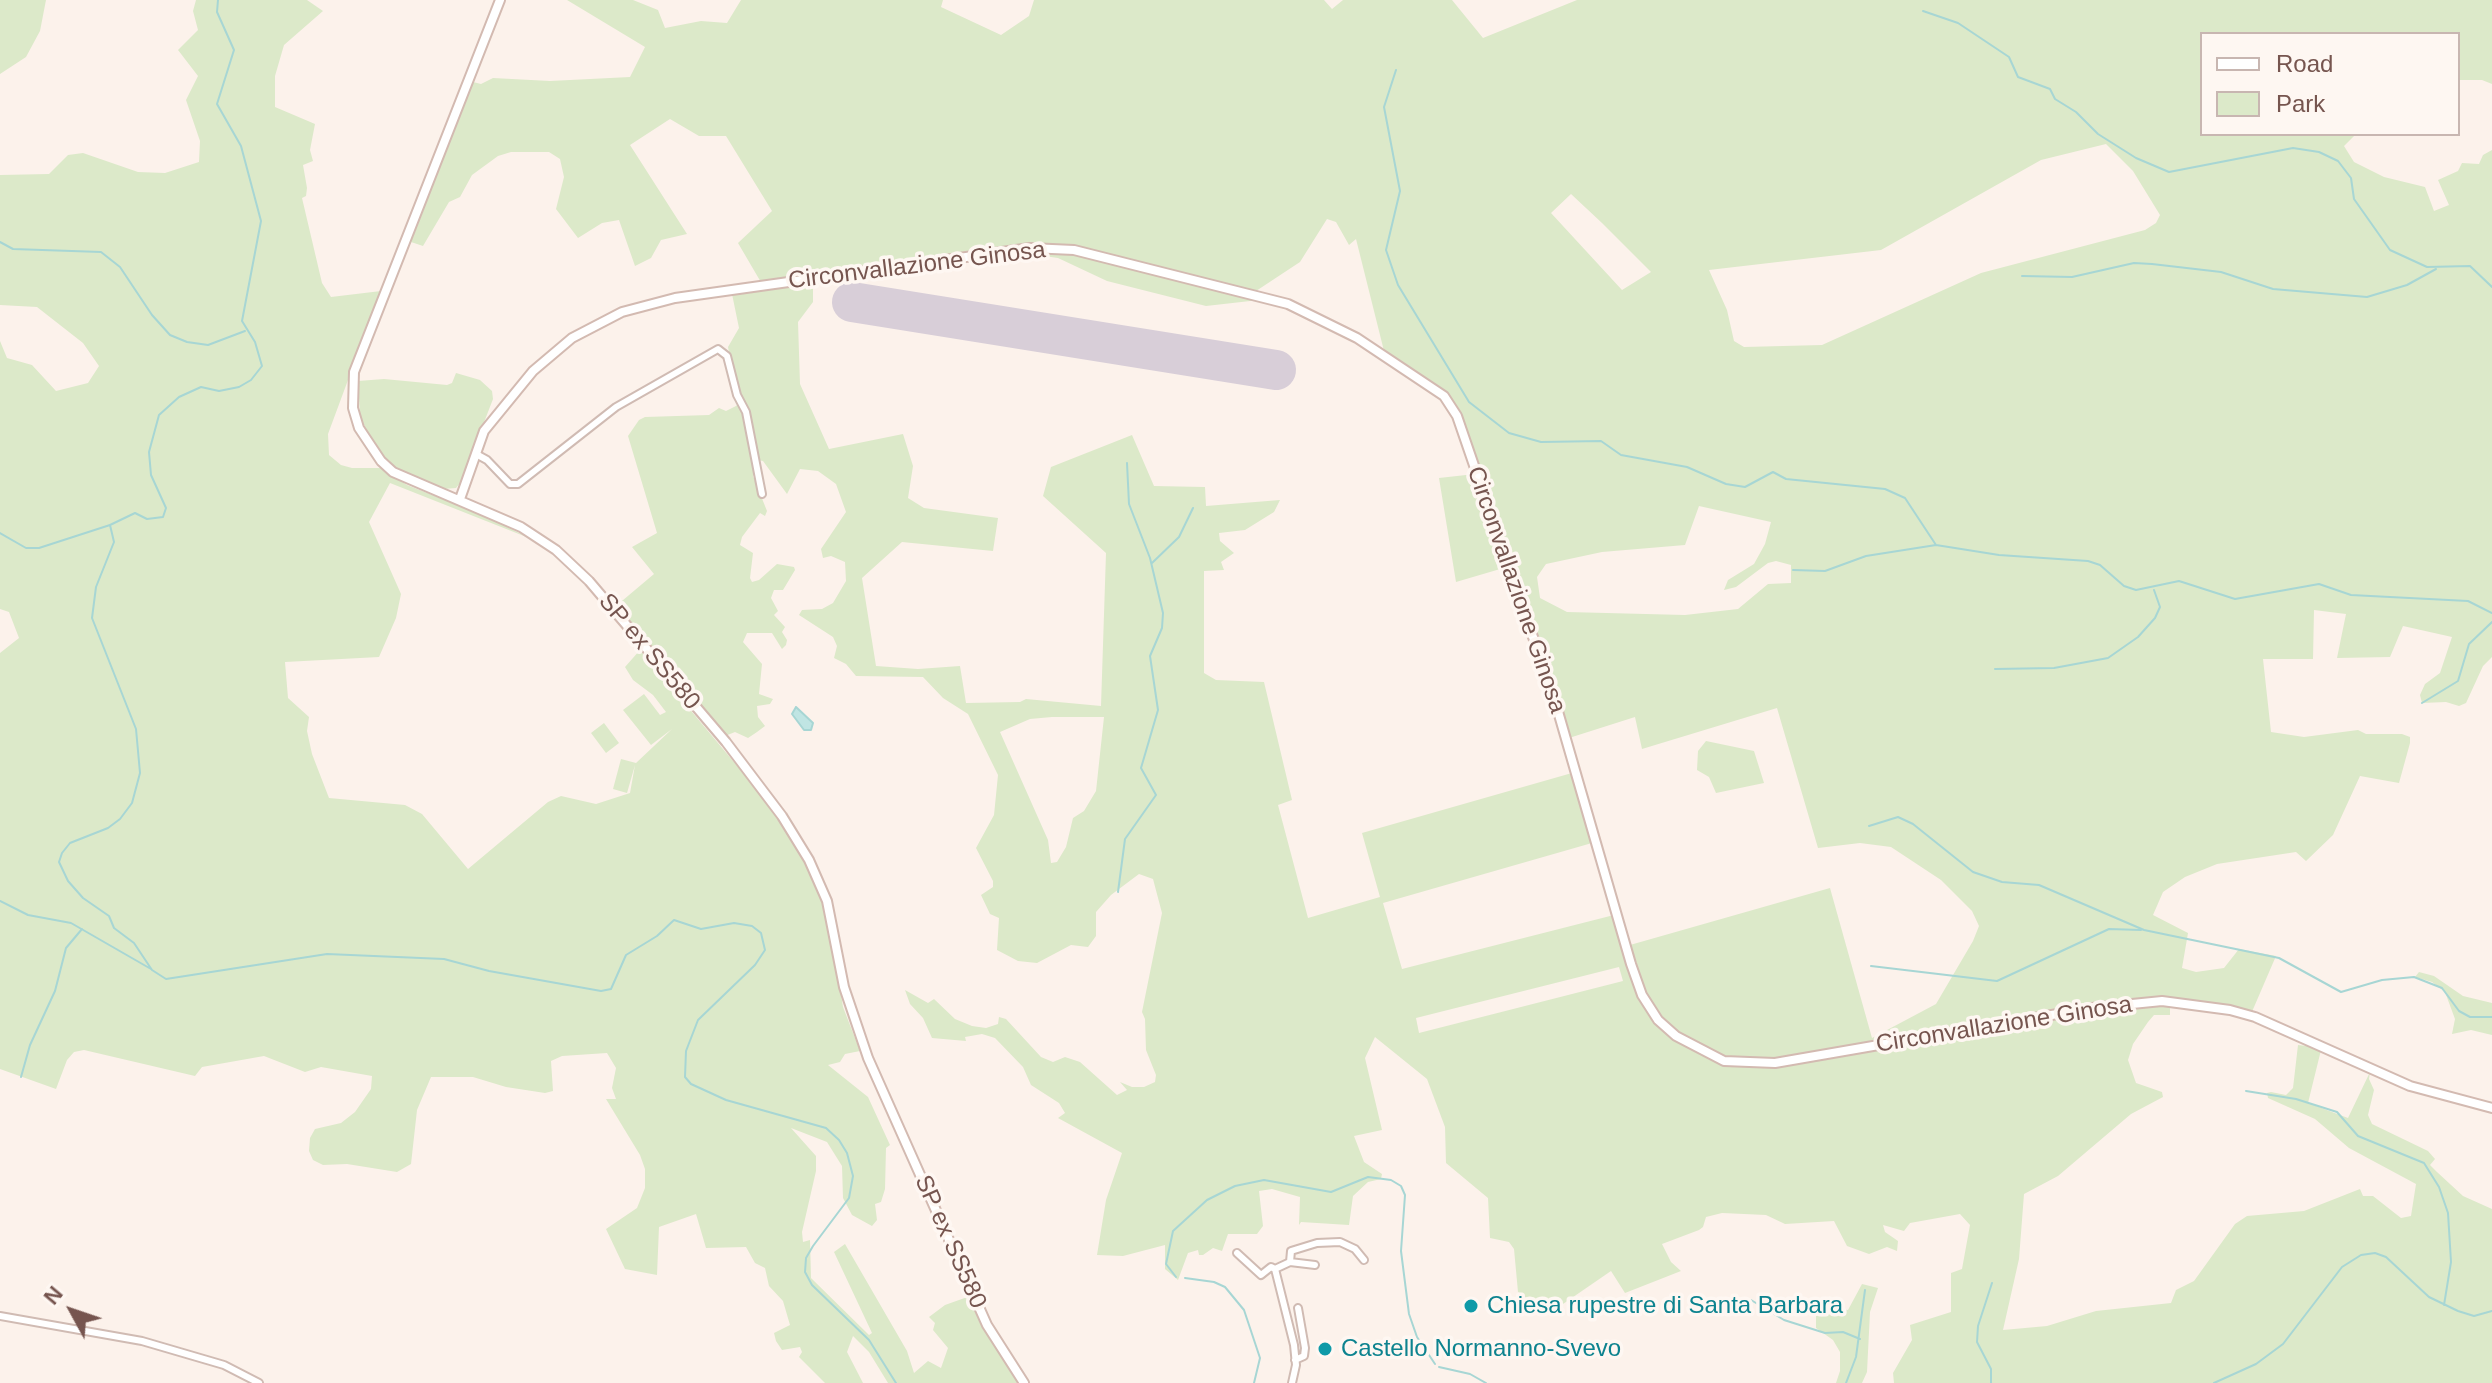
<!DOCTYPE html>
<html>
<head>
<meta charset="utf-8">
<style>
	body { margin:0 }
	#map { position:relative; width:2492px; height:1383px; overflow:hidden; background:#fcf2eb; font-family:Arial,sans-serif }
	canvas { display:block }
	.legend { position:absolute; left:2200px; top:32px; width:260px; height:104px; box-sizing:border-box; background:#fef7f2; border:2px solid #c8b6b1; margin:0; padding:10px 14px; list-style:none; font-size:24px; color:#76554f }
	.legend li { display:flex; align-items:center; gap:16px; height:40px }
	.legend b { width:40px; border:2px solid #c8b6b1 }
	.north { position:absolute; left:32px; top:1271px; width:80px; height:80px; -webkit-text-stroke:6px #fef7f2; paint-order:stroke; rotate:310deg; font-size:22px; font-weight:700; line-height:32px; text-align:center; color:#76554f }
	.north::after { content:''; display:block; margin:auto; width:28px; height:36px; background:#76554f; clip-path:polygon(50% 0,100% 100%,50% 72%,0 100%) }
</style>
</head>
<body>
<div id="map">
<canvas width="2492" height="1383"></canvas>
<ul class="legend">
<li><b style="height:10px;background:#fff"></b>Road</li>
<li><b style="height:22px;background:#dce9c9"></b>Park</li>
</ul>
<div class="north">N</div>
</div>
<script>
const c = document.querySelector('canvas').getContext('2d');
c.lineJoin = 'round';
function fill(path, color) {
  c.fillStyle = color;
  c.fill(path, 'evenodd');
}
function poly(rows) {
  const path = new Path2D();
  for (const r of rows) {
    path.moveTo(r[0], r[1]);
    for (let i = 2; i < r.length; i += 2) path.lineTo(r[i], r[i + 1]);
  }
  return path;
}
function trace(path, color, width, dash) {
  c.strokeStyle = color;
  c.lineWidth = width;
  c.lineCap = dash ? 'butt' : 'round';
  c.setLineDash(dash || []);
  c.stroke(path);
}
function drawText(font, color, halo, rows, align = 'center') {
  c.font = font + ' Arial,sans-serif';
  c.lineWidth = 7;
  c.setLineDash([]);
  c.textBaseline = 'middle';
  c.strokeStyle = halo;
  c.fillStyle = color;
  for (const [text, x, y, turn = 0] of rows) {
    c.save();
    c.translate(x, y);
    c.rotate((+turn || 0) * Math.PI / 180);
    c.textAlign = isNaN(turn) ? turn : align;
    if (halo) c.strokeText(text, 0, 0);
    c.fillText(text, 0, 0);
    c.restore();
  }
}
fill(poly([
	[0,0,46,0,40,31,26,57,0,74],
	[196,0,307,0,323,11,284,45,275,76,275,107,315,124,310,150,313,161,303,165,307,188,306,196,302,198,322,283,331,297,381,291,328,434,329,455,341,465,352,468,380,468,407,485,485,516,529,538,390,483,369,522,401,594,396,618,379,657,285,662,288,698,309,717,307,731,312,754,329,798,405,805,422,814,468,869,548,802,561,796,596,804,630,793,635,765,627,793,613,789,621,759,636,763,672,729,651,745,623,710,644,694,660,715,666,712,653,695,633,680,625,667,640,650,785,823,817,880,832,936,843,1007,860,1051,845,1054,840,1062,828,1065,868,1097,890,1145,886,1148,885,1189,881,1202,875,1204,877,1220,872,1226,852,1215,843,1198,842,1166,827,1142,791,1128,816,1156,816,1171,802,1232,803,1242,810,1240,811,1278,869,1335,872,1333,834,1252,845,1244,907,1351,914,1373,928,1361,941,1368,948,1348,933,1330,935,1323,929,1317,945,1305,973,1295,1021,1383,888,1383,869,1352,853,1336,847,1352,863,1383,825,1383,799,1357,802,1352,800,1347,782,1350,776,1341,774,1333,790,1325,783,1301,769,1286,765,1268,755,1263,746,1247,706,1248,696,1214,659,1227,657,1275,625,1269,606,1229,637,1208,645,1188,645,1169,640,1155,606,1099,616,1099,612,1088,616,1068,607,1053,562,1056,551,1061,553,1091,545,1093,506,1087,473,1077,431,1077,417,1110,411,1164,397,1172,347,1164,323,1165,313,1160,309,1151,310,1138,315,1129,341,1123,355,1112,371,1089,372,1076,321,1067,305,1072,264,1056,202,1067,195,1076,84,1050,74,1052,67,1060,56,1089,0,1069,0,653,19,638,9,612,0,609,0,341,7,358,32,365,56,391,88,383,99,366,83,343,37,307,0,305,0,175,49,174,68,155,83,153,138,172,165,173,199,162,200,141,186,100,198,76,178,50,198,30,193,11],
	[567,0,633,0,658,10,665,28,701,21,727,23,741,0,943,0,941,7,1001,35,1029,16,1034,0,1324,0,1332,9,1343,0,1452,0,1483,38,1577,0,2492,0,2492,84,2482,80,2458,80,2458,34,2202,34,2202,134,2356,134,2344,146,2354,162,2384,177,2425,187,2434,211,2449,205,2438,180,2458,171,2462,163,2479,164,2483,155,2492,150,2492,657,2483,666,2466,703,2459,706,2446,702,2422,703,2420,695,2425,684,2440,673,2452,637,2403,626,2390,657,2337,658,2346,614,2314,610,2313,659,2263,659,2271,732,2304,737,2358,730,2366,734,2402,734,2410,737,2410,743,2399,783,2360,776,2333,835,2306,861,2296,852,2217,864,2185,877,2163,892,2153,915,2188,933,2182,968,2196,972,2224,968,2239,949,2276,956,2251,1014,2199,1002,2125,1001,1782,1058,1739,1060,1698,1047,1668,1024,1645,993,1630,945,1830,888,1872,1038,1936,1004,1973,941,1979,926,1972,911,1941,880,1891,847,1860,843,1818,848,1777,708,1642,749,1635,717,1569,738,1461,417,1450,399,1385,355,1356,239,1349,245,1336,222,1327,219,1300,262,1253,293,1058,247,762,284,738,243,772,211,726,136,699,136,670,119,630,145,687,234,661,240,651,258,635,266,619,220,602,223,578,238,556,209,564,177,560,159,549,152,511,152,498,156,472,175,460,197,449,202,423,246,411,242,473,82,481,84,493,78,550,81,630,77,645,47],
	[2106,144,2133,171,2160,215,2156,223,2145,230,1981,273,1822,345,1744,347,1734,341,1727,310,1709,270,1881,250,2041,160],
	[1571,194,1602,223,1651,272,1622,290,1551,213],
	[1699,506,1771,522,1765,544,1754,564,1728,580,1724,590,1736,587,1768,563,1776,561,1791,565,1791,583,1768,584,1738,609,1685,615,1567,612,1540,598,1537,577,1546,564,1602,552,1685,545],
	[1043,251,1070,253,1259,300,1206,306,1107,281,1058,258,1044,256],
	[813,282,813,302,798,322,800,384,829,449,903,434,913,466,908,498,924,508,998,518,993,551,902,542,862,578,876,666,918,669,960,666,966,703,1020,702,1026,699,1101,706,1106,553,1043,496,1051,467,1132,435,1154,486,1205,487,1206,506,1280,500,1274,512,1245,530,1219,533,1220,541,1234,553,1221,562,1224,570,1204,571,1204,673,1216,680,1264,682,1292,800,1278,805,1308,918,1380,897,1362,833,1572,773,1592,843,1383,903,1402,969,1614,915,1630,971,1674,1038,1711,1059,1748,1067,1777,1065,2094,1012,2170,1006,2170,1015,2154,1015,2148,1022,2133,1044,2128,1060,2136,1083,2162,1092,2163,1097,2131,1114,2058,1176,2024,1194,2019,1259,2003,1330,2047,1326,2096,1311,2171,1303,2176,1290,2194,1281,2235,1224,2247,1216,2304,1211,2360,1189,2363,1196,2373,1196,2401,1218,2411,1216,2416,1184,2349,1148,2315,1119,2268,1098,2267,1093,2271,1092,2286,1095,2293,1088,2298,1045,2315,1047,2321,1050,2308,1103,2348,1118,2370,1072,2369,1079,2374,1090,2368,1115,2372,1124,2428,1151,2435,1159,2430,1165,2437,1172,2463,1196,2492,1209,2492,1383,1894,1383,1893,1373,1912,1340,1910,1325,1951,1312,1951,1273,1962,1269,1970,1225,1960,1214,1910,1223,1904,1231,1883,1225,1885,1232,1898,1241,1897,1251,1887,1247,1869,1254,1847,1246,1834,1221,1785,1224,1766,1215,1722,1213,1706,1217,1703,1227,1699,1230,1662,1244,1671,1262,1681,1271,1625,1293,1611,1271,1563,1304,1550,1309,1537,1306,1518,1292,1514,1249,1509,1242,1490,1238,1488,1198,1446,1163,1445,1127,1427,1079,1375,1037,1365,1058,1382,1130,1354,1136,1364,1162,1382,1174,1381,1179,1368,1182,1353,1196,1349,1225,1301,1222,1299,1225,1300,1197,1272,1189,1259,1191,1263,1226,1257,1234,1228,1234,1222,1251,1213,1248,1203,1255,1199,1255,1198,1250,1188,1253,1178,1280,1165,1269,1165,1245,1123,1256,1097,1255,1106,1200,1122,1153,1058,1118,1065,1113,1059,1103,1031,1085,1023,1067,995,1038,982,1034,965,1037,966,1041,932,1038,923,1018,910,1004,905,990,928,1003,934,999,955,1019,972,1026,986,1028,998,1024,999,1017,1006,1019,1041,1057,1053,1062,1065,1057,1080,1062,1117,1095,1127,1090,1120,1082,1132,1087,1144,1087,1155,1082,1156,1075,1146,1050,1145,1019,1142,1012,1162,913,1153,879,1139,874,1111,895,1096,912,1096,936,1088,947,1071,945,1037,963,1018,961,997,950,999,918,990,914,981,895,993,887,993,881,976,848,994,815,998,775,968,714,943,698,923,677,856,676,846,664,834,658,837,646,833,637,799,615,802,610,822,609,833,603,846,581,845,562,831,556,823,558,821,549,846,512,836,484,818,471,800,469,787,494,763,461,758,460,757,472,753,476,767,511,765,516,760,513,742,537,740,545,753,553,750,578,752,582,759,580,777,564,794,567,795,570,783,590,774,590,771,598,778,611,774,615,785,627,782,632,787,640,786,645,782,649,772,633,747,633,743,642,762,664,759,694,773,699,770,704,757,706,758,717,765,726,757,732,748,738,735,732,725,736,616,606,654,574,632,547,657,533,628,436,639,420,645,417,709,415,719,408,726,411,736,406,739,403,728,347,739,328,732,294],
	[1052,717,1104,717,1096,791,1084,811,1073,818,1066,847,1057,862,1051,863,1048,840,1000,732,1030,719],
	[1619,967,1623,981,1419,1033,1416,1018],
	[456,373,480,380,492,391,493,399,461,482,456,488,443,489,398,471,374,446,360,416,358,381,384,379,447,385,452,383],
	[1475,474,1507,567,1456,582,1439,478],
	[604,723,619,743,606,753,591,733],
	[1706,741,1754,751,1764,783,1716,793,1709,777,1697,770,1698,751],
	[2419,972,2434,976,2463,996,2492,1003,2492,1035,2471,1030,2452,1034,2455,1019,2445,992,2432,982,2415,977],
	[1862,1284,1878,1288,1870,1312,1867,1372,1862,1383,1836,1383,1840,1371,1840,1352,1833,1340,1816,1328,1816,1316,1825,1306,1848,1310]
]), '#dce9c9');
const water = poly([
	[796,707,813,723,811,730,804,730,792,714,796,707]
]);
fill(water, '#c0e5e3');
trace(water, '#a7d6d4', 2);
trace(poly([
	[218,0,217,12,234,50,217,104,241,146,261,221,242,321,255,342,262,366,251,380,239,387,219,391,201,387,179,397,159,415,149,452,151,475,166,508,163,517,147,519,135,513,110,525,114,542,96,587,92,618,136,729,140,773,132,803,120,819,108,828,70,843,62,853,59,862,68,881,83,898,109,916,114,928,134,943,152,970,166,979,327,954,444,959,489,971,601,991,611,989,626,955,657,936,674,920,701,929,734,923,752,926,761,933,765,950,755,965,698,1020,686,1051,685,1077,691,1084,726,1100,826,1128,839,1140,847,1153,853,1176,849,1198,813,1246,806,1258,805,1272,812,1285,869,1340,896,1383],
	[1923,11,1958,23,2009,57,2018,77,2050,89,2055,99,2076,112,2098,134,2136,158,2169,172,2293,148,2319,152,2338,161,2351,178,2354,199,2390,250,2427,267,2470,266,2492,287],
	[1396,70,1384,107,1400,191,1386,250,1398,285,1469,402,1509,433,1541,442,1601,441,1621,455,1687,467,1726,484,1745,487,1773,472,1786,479,1885,489,1905,498,1936,545,1999,555,2088,561,2100,565,2124,586,2136,590,2179,581,2235,599,2319,584,2351,595,2468,601,2492,613],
	[0,242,13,249,101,252,120,267,152,315,170,335,187,342,208,345,245,331],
	[2022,276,2072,277,2134,263,2152,264,2221,272,2273,289,2367,297,2407,285,2436,269],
	[0,533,26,548,39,548,110,525],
	[1152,563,1179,537,1193,508],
	[1793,570,1825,571,1866,556,1936,545],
	[1995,669,2054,668,2108,658,2138,637,2155,618,2160,607,2154,590],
	[2422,703,2458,681,2469,644,2492,622],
	[1869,826,1898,817,1913,824,1973,872,2002,882,2039,885,2144,930,2279,958,2341,992,2382,980,2414,977,2442,988,2459,1011,2470,1017,2492,1017],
	[1118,892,1125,839,1156,795,1141,768,1158,710,1150,656,1162,628,1163,613,1150,558,1129,504,1127,463],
	[0,901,28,915,71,923,151,969],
	[1871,966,1997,981,2109,929,2141,930],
	[21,1077,30,1045,55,991,66,948,82,929],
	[2246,1091,2296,1099,2337,1112,2358,1136,2424,1163,2439,1187,2448,1213,2451,1262,2444,1305],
	[1176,1277,1166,1264,1173,1231,1207,1200,1235,1186,1264,1180,1331,1192,1368,1177,1391,1180,1401,1186,1405,1195,1401,1251,1409,1314,1417,1337,1435,1364],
	[1185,1278,1214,1282,1225,1287,1244,1310,1260,1358,1254,1383],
	[1751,1300,1784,1320,1825,1333,1843,1332,1860,1339],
	[1439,1367,1470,1374,1486,1383],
	[1846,1383,1856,1357,1865,1290],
	[1991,1383,1991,1369,1977,1342,1978,1326,1992,1283],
	[2214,1383,2256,1364,2283,1344,2342,1267,2361,1255,2375,1253,2386,1257,2429,1297,2458,1311,2474,1316,2492,1311]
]), '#a7d6d4', 2);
trace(poly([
	[852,302,1276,370]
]), '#d8ced8', 40);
const street = poly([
	[476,454,487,460,510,484,518,484,616,407,718,349,727,356,737,395,746,412,762,494],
	[1237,1253,1261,1275,1271,1267,1275,1269,1290,1262,1315,1265],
	[1290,1262,1291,1251,1317,1243,1340,1242,1355,1249,1364,1260],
	[1275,1269,1294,1345,1296,1365,1292,1383],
	[0,1316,142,1341,224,1365,259,1383],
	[1295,1360,1304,1356,1305,1348,1298,1308]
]);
const secondary = poly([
	[500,0,354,372,353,408,359,428,381,461,393,472,521,527,556,550,589,581,726,742,782,816,809,860,827,901,844,987,868,1058,987,1325,1024,1383],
	[460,499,484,431,533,371,572,338,622,312,675,298,1030,248,1074,250,1288,304,1357,338,1444,396,1457,416,1555,701,1631,964,1642,995,1658,1020,1676,1036,1724,1061,1775,1063,2092,1008,2162,1001,2230,1010,2255,1017,2410,1086,2492,1108]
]);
trace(street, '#d0bbb3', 10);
trace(secondary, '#d3bab1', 12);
trace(street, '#fff', 6);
trace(secondary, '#fff', 8);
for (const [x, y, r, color] of [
	[1471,1306,8,"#0f9aa8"],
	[1325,1349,8,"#0f9aa8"]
]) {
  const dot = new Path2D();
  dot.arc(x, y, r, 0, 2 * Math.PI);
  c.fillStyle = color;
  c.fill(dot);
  trace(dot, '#fef7f2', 3);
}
drawText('24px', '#76554f', '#fef7f2', [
	["Circonvallazione Ginosa",917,266,-7],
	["Circonvallazione Ginosa",1516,590,71],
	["SP ex SS580",649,652,50],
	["Circonvallazione Ginosa",2004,1025,-9],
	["SP ex SS580",950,1242,66]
]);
drawText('24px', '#0d838f', '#fef7f2', [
	["Chiesa rupestre di Santa Barbara",1487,1306],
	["Castello Normanno-Svevo",1341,1349]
], 'left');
</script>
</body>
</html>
